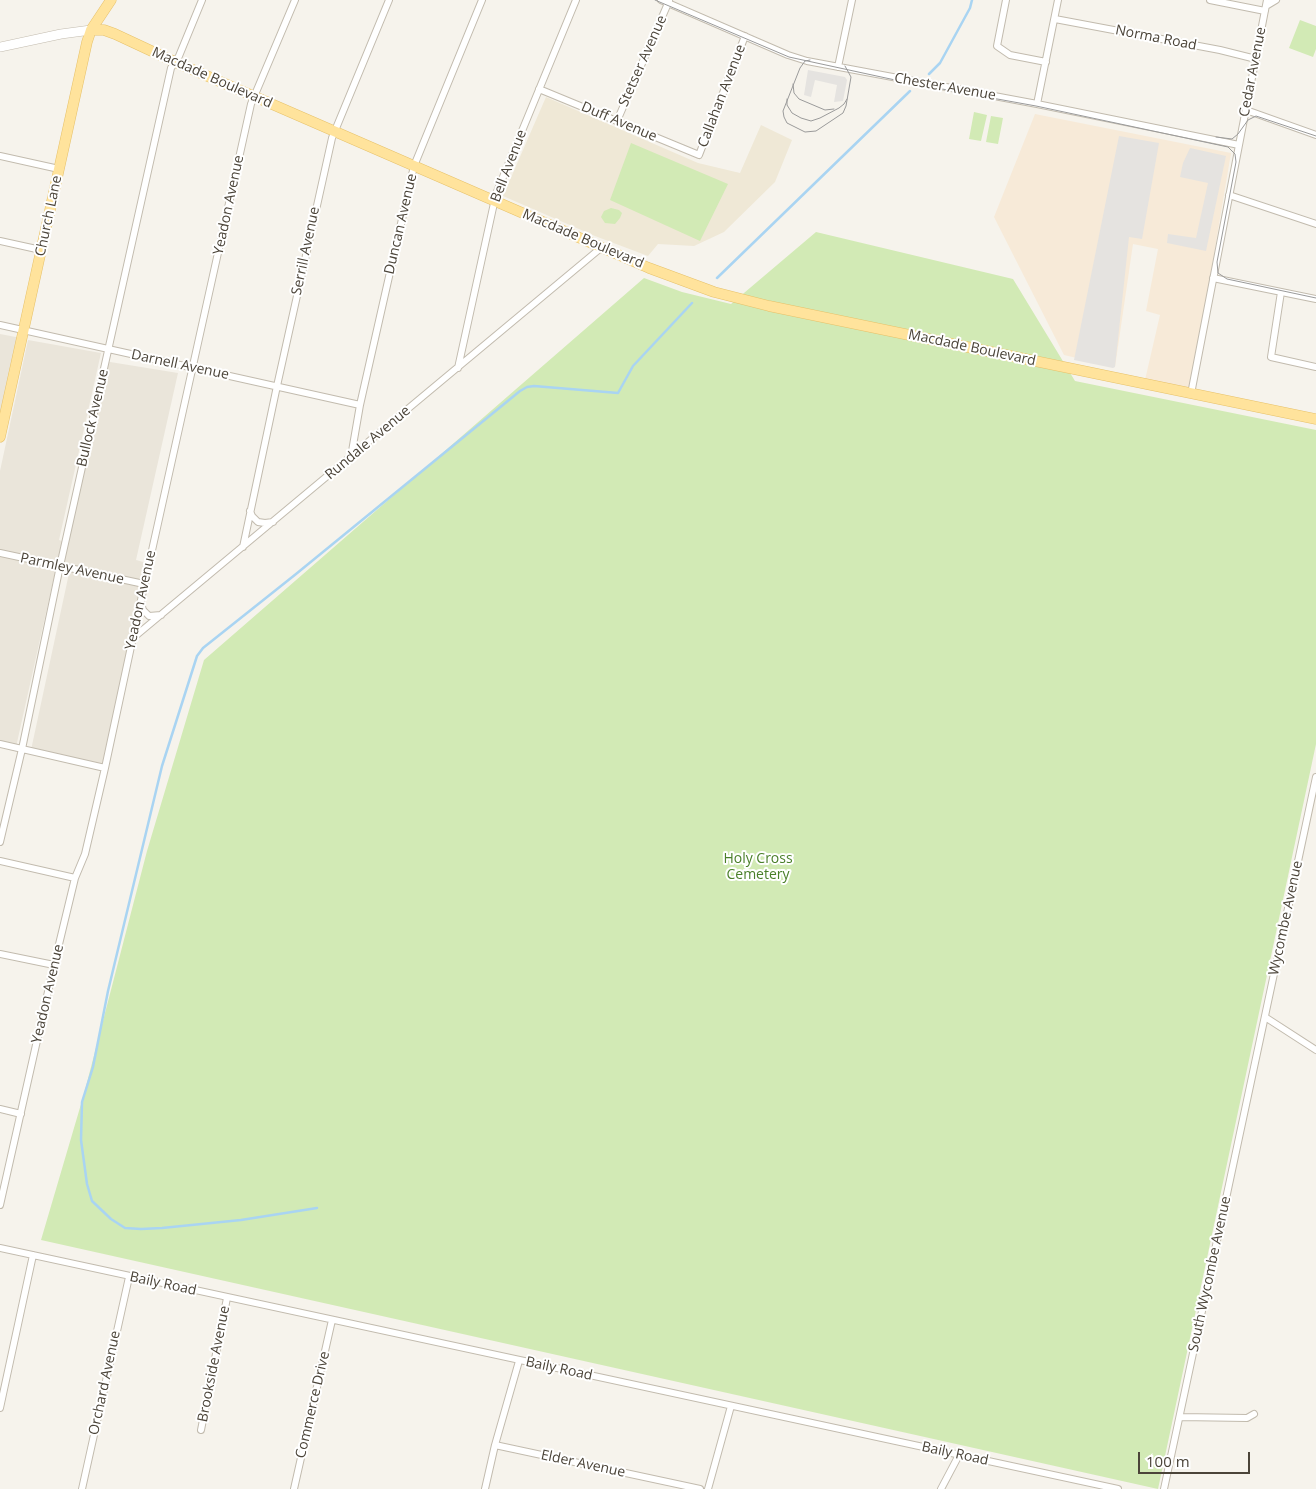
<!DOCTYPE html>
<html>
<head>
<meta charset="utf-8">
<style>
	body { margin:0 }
	#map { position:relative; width:1316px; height:1489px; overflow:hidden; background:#f6f3ec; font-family:"Open Sans",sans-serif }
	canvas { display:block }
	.scale { position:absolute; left:1138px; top:1452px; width:112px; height:22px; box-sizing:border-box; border:2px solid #4b4439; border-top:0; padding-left:6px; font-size:15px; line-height:18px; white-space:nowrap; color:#4b4439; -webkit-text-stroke:4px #fff; paint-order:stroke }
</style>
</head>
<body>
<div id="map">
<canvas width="1316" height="1489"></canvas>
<div class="scale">100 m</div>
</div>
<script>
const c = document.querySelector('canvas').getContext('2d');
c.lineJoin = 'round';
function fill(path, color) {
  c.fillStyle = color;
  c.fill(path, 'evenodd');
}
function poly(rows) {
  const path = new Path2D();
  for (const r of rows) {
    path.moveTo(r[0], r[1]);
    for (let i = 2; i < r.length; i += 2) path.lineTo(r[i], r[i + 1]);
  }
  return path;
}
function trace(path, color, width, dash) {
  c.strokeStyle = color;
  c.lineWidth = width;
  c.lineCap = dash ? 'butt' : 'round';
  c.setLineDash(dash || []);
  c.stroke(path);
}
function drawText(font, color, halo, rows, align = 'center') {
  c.font = font + ' "Open Sans",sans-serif';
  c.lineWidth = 4;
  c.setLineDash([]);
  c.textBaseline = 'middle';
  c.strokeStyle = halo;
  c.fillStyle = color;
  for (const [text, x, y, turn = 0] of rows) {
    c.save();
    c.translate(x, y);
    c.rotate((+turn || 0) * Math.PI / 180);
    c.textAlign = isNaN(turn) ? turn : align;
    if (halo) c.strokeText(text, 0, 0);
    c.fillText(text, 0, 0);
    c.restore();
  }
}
fill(poly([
	[0,334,21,338,0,431],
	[28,340,101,353,59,540,62,541,16,747,0,743,0,471],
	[104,361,178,373,136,560,147,563,101,769,31,750,71,564,62,561]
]), '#eae5da');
fill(poly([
	[1035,114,1231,153,1191,391,1145,380,1160,315,1146,311,1158,249,1133,244,1115,367,1064,355,994,217]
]), '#f7ead8');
fill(poly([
	[546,97,698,163,740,173,761,125,792,140,775,182,724,232,694,246,658,244,648,256,595,236,503,196]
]), '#efe8d6');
fill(poly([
	[1300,20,1316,26,1316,49,1313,57,1289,48],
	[974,112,987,115,981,141,969,139],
	[991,116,1003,118,998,144,986,142],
	[631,143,728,184,700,241,610,200],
	[611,208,619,210,622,213,620,218,615,224,605,223,601,217,604,211],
	[816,232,1013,279,1075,381,1316,430,1316,744,1158,1489,41,1240,84,1094,147,851,204,660,644,278,682,292,731,304]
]), '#d2eab5');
fill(poly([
	[808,70,845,77,847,80,843,101,834,102,837,85,815,80,811,97,804,95],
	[1119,136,1159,143,1142,239,1129,237,1115,367,1113,368,1074,360],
	[1190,148,1226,156,1206,251,1167,243,1168,234,1196,238,1208,183,1180,177,1183,163]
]), '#e5e3e0');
trace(poly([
	[929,74,940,63,970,8,972,0],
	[717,278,910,91],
	[317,1208,241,1220,162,1228,141,1229,125,1228,111,1219,92,1201,87,1184,81,1140,82,1102,93,1067,108,991,162,766,197,656,203,648,296,574,520,391,527,387,534,386,618,393,633,366,692,303]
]), '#a9d4f2', 2.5);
const minor = poly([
	[661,0,788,55,807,61,1037,104,1239,145],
	[1006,0,997,46,1010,55,1046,62],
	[1210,0,1265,11],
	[1266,6,1276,0],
	[1055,19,1220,50,1256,59],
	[838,67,852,0],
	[539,89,699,155,745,36],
	[1037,104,1058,0],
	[1246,110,1316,135],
	[617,121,669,1],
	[0,156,59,169],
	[1229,195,1316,224],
	[0,241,41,250],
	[1213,278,1316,299],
	[1281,292,1271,357,1316,367],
	[0,325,360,405],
	[458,368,496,194,576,0],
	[1191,394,1267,0],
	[351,457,360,405,414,166,482,0],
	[250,511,252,516,258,522,265,523,273,522],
	[243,547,277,386,332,138,389,0],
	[0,553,144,584],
	[141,603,143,610,149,616,161,615],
	[133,638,602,247],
	[0,744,105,768],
	[0,842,22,749,60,566,171,68,179,56,202,0],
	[0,861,75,878],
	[0,954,54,965],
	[1265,1017,1316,1050],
	[0,1109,21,1114],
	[0,1205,54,965,75,878,85,854,105,768,141,600,251,104,295,0],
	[0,1248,1118,1489],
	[0,1408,33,1255],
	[1180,1417,1247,1418,1254,1414],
	[201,1430,227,1298],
	[495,1445,700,1489],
	[82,1489,129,1277],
	[294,1489,332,1320],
	[485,1489,495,1445,519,1361],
	[708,1489,731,1406],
	[941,1489,959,1455],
	[1164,1489,1316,777]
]);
const tertiary = poly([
	[0,47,61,34,91,30]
]);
const primary = poly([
	[91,30,104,30,115,34,175,62,649,268,714,292,769,306,1316,419],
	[0,437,87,42,91,30,111,0]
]);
trace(minor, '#c2bbae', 8);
trace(tertiary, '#c2bbae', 10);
trace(primary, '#e6c16a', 11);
trace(minor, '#fff', 6);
trace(tertiary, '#fff', 9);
trace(primary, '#ffe39c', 10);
trace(poly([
	[655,0,789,57,909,83,1036,106,1228,147,1235,154,1236,162,1217,262,1218,273,1227,279,1316,298],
	[810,60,805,61,800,68,783,111,784,117,787,123,805,132,816,131,843,113,846,106,851,77,845,66],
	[793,84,794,93,799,99,825,110,834,109],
	[787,99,787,105,792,113,801,118,811,121,820,118,839,108,844,104,847,99],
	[1216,137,1232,139,1238,134,1248,120,1256,116,1316,136]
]), '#9a9a9a', 1);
drawText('14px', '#4b4439', '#fff', [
	["Norma Road",1156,38,11],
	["Stetser Avenue",643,61,-66],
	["Cedar Avenue",1253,72,-79],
	["Macdade Boulevard",212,78,24],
	["Chester Avenue",945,87,10],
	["Callahan Avenue",722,96,-69],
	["Duff Avenue",619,122,23],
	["Bell Avenue",509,166,-69],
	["Yeadon Avenue",229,205,-78],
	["Church Lane",49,216,-78],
	["Duncan Avenue",401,224,-77],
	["Macdade Boulevard",583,239,23],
	["Serrill Avenue",306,251,-78],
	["Macdade Boulevard",972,348,12],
	["Darnell Avenue",180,365,12],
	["Bullock Avenue",93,418,-77],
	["Rundale Avenue",368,443,-40],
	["Parmley Avenue",72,569,12],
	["Yeadon Avenue",141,600,-78],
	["Wycombe Avenue",1286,918,-78],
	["Yeadon Avenue",48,994,-77],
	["South Wycombe Avenue",1210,1274,-78],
	["Baily Road",163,1284,12],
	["Brookside Avenue",214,1364,-79],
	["Baily Road",559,1369,12],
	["Orchard Avenue",105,1383,-78],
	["Commerce Drive",313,1405,-77],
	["Baily Road",955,1454,12],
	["Elder Avenue",583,1464,12]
]);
drawText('14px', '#4a7f2a', '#fff', [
	["Holy Cross",758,859],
	["Cemetery",758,875]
]);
</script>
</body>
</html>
